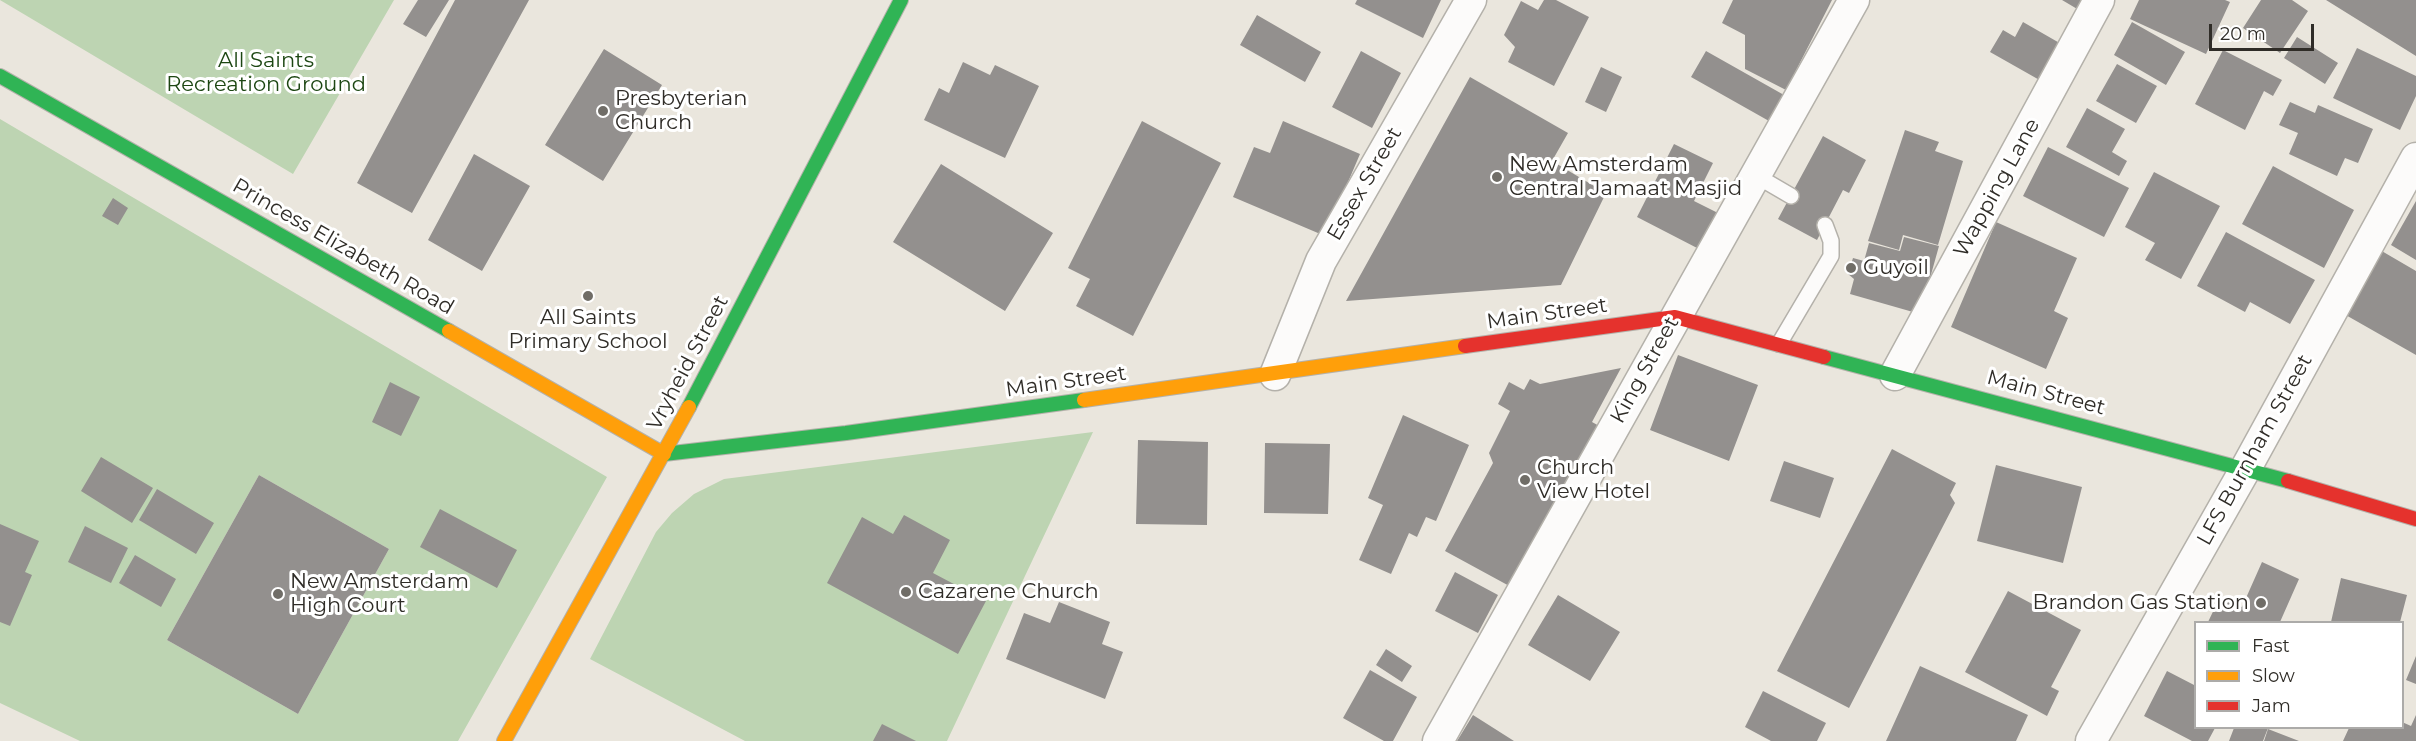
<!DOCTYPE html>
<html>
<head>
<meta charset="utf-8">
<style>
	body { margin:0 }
	#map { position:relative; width:2416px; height:741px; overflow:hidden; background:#eae6dd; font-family:Montserrat,sans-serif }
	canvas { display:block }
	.legend { position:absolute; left:2194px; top:621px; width:210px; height:108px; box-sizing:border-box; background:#fff; border:2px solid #acaba9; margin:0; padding:8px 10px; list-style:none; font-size:18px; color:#2f2c27 }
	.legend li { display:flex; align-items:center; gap:12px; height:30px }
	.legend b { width:30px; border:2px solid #acaba9 }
	.scale { position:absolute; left:2209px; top:24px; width:105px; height:27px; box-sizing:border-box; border:3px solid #2f2c27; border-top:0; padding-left:8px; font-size:18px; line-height:21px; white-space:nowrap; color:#2f2c27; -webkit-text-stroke:4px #fff; paint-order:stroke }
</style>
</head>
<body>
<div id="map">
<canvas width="2416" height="741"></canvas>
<ul class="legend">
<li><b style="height:8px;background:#30b455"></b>Fast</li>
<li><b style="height:8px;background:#ff9f0a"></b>Slow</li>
<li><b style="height:8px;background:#e5322d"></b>Jam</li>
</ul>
<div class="scale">20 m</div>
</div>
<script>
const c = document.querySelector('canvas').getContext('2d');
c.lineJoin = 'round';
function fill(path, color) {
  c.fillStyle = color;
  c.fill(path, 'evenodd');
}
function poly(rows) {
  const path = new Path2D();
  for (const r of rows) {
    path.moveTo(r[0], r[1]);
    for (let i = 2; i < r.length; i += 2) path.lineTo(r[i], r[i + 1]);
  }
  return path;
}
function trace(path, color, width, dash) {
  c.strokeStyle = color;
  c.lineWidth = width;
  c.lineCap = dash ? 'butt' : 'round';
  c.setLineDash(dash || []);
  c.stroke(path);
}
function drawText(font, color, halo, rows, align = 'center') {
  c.font = font + ' Montserrat,sans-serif';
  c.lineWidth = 6;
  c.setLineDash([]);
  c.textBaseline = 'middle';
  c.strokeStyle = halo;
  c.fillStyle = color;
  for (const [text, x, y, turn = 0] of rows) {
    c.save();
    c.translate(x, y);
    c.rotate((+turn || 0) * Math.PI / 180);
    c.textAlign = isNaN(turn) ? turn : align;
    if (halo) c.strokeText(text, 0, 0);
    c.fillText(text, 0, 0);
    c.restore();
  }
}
fill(poly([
	[0,0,394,0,293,174],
	[0,119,607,477,458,741,80,741,0,703],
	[259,475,389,549,298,714,167,640],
	[1093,432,947,741,745,741,590,659,656,532,672,513,694,494,724,479]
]), '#bdd4b2');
fill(poly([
	[418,0,449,0,426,37,403,24],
	[455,0,529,0,412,213,357,183],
	[1357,0,1441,0,1423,38,1355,4],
	[1544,0,1556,0,1589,17,1554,86,1508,62,1515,47,1504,35,1521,1,1538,10],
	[1733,0,1832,0,1786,90,1745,69,1745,35,1722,23],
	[2062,0,2091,0,2084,13],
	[2139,0,2225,0,2230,2,2206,54,2130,19],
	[2261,0,2292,0,2308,11,2280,53,2243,28],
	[2326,0,2416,0,2416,56],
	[1257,15,1321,52,1305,82,1240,45],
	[2023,22,2063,45,2043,82,1990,52,2003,30,2015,37],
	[2132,22,2185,52,2166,85,2114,55],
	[2297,37,2338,63,2325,84,2284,58],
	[2357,48,2416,76,2416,96,2400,130,2333,98],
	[604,49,662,85,603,181,545,145],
	[2223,50,2282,80,2273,96,2264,91,2245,130,2195,104],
	[1361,51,1401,73,1372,128,1332,107],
	[1706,51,1784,95,1769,121,1691,77],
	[963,62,990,75,995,65,1039,86,1005,158,924,120,939,88,949,93],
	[2117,64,2157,86,2136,123,2096,101],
	[1601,67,1622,77,1606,112,1585,102],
	[1470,77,1568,133,1552,161,1606,193,1561,285,1346,301],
	[2290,102,2315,113,2318,105,2373,129,2358,163,2345,158,2337,176,2289,154,2298,133,2279,125],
	[2087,108,2125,129,2112,152,2127,161,2119,176,2066,147],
	[1142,121,1221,163,1133,336,1076,306,1090,279,1068,268],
	[1283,121,1360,154,1325,236,1233,197,1254,147,1270,153],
	[1905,130,1939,142,1935,151,1963,161,1938,245,1903,235,1899,250,1868,241],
	[1823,136,1866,160,1849,193,1843,190,1817,240,1778,219],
	[1674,144,1713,163,1694,201,1718,213,1699,249,1637,217],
	[2048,147,2129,188,2104,237,2023,196],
	[474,154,530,186,482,271,428,240],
	[941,164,1053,233,1005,311,893,242],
	[2273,166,2354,210,2324,268,2242,224],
	[2154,172,2220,206,2181,279,2145,260,2155,243,2125,227],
	[113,198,128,208,118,225,102,216],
	[2416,201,2416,260,2391,245],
	[1996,222,2077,258,2054,311,2068,318,2046,369,1951,327],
	[2226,232,2315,280,2290,324,2250,302,2245,312,2197,286],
	[1904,237,1939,246,1920,314,1850,294,1854,279,1848,274,1853,258,1864,261,1869,243,1900,251],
	[2380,250,2416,271,2416,355,2344,314],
	[1678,355,1758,385,1729,461,1650,430],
	[1621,368,1592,422,1601,427,1513,588,1445,551,1493,463,1489,453,1510,411,1498,404,1509,382,1524,390,1530,379,1540,384],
	[390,382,420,397,401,436,372,422],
	[1403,415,1469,445,1436,521,1426,517,1417,537,1409,533,1391,574,1359,560,1383,505,1368,498],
	[1138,440,1208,442,1207,525,1136,524],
	[1265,443,1330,444,1328,514,1264,513],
	[1892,449,1956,483,1950,495,1955,503,1849,708,1777,671],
	[101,457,153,488,132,523,81,491],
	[1784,461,1834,478,1820,518,1770,501],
	[1996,465,2082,487,2063,563,1977,541],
	[259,475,389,549,298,714,167,640],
	[157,489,214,523,196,554,139,520],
	[440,509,517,550,497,588,420,547],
	[904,515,950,540,933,573,986,601,958,654,827,583,862,517,893,534],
	[0,524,39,541,25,572,32,575,10,626,0,622],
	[85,526,128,548,111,583,68,562],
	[135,555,176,579,161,607,119,583],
	[2262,562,2299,579,2280,622,2208,622,2220,597,2242,607],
	[1455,572,1498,595,1478,633,1435,611],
	[2341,578,2407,595,2400,622,2331,622],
	[2008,591,2081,630,2051,687,2059,691,2047,716,1965,672],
	[1558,595,1620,632,1590,681,1528,645],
	[1059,602,1110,622,1102,644,1123,652,1105,699,1006,659,1024,613,1050,623],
	[1386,649,1412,666,1402,682,1376,665],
	[2416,656,2416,684,2406,680],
	[1920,666,2028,715,2016,741,1886,741],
	[1370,670,1417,697,1393,741,1384,741,1343,718],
	[2167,671,2196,686,2196,728,2215,728,2208,741,2192,741,2144,716],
	[1763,691,1826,723,1817,741,1771,741,1745,727],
	[1473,715,1514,741,1457,741],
	[2416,715,2416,741,2343,741,2349,728,2402,728,2402,722,2411,726],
	[882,724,916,741,873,741],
	[2234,728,2268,728,2263,741,2229,741],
	[2268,729,2299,741,2264,741]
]), '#93908e');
const lane = poly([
	[1755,175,1791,196],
	[1779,344,1831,256,1831,241,1825,225]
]);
const street = poly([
	[1275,375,1321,261,1471,0],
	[1895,375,2099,0],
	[1438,741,1854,0],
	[2091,741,2246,468,2416,158]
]);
const fast = poly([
	[0,76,449,331],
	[1824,357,2288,481],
	[689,407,901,0],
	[664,454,846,433,1084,400]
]);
const slow = poly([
	[449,331,664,454],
	[1084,400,1465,346],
	[504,741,689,407]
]);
const jam = poly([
	[1465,346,1675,317,1824,357],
	[2288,481,2416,519]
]);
trace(lane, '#b4b1aa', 18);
trace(street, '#b4b1aa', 33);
trace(fast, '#b4b1aa', 16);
trace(slow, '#b4b1aa', 16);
trace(jam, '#b4b1aa', 16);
trace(lane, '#fcfbfa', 15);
trace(street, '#fcfbfa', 30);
trace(fast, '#30b455', 14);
trace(slow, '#ff9f0a', 14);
trace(jam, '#e5322d', 14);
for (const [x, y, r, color] of [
	[603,111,6,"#706d67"],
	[1497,177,6,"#706d67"],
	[1851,268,6,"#706d67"],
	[588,296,6,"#706d67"],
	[1525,480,6,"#706d67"],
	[906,592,6,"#706d67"],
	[278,594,6,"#706d67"],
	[2261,603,6,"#706d67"]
]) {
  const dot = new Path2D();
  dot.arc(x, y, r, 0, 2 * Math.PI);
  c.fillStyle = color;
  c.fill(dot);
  trace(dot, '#fff', 2);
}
drawText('21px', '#1c4612', '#fff', [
	["All Saints",266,61],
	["Recreation Ground",266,85]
]);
drawText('21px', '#2f2c27', '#fff', [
	["Presbyterian",615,99],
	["Church",615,123],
	["New Amsterdam",1509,165],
	["Central Jamaat Masjid",1509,189],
	["Guyoil",1863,268],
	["All Saints",588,318,"center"],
	["Primary School",588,342,"center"],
	["Church",1537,468],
	["View Hotel",1537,492],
	["New Amsterdam",290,582],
	["High Court",290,606],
	["Cazarene Church",918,592],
	["Brandon Gas Station",2249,603,"right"]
], 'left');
drawText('21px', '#2f2c27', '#fff', [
	["Essex Street",1365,184,-60],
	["Wapping Lane",1997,188,-61],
	["Princess Elizabeth Road",343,247,30],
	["Main Street",1547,314,-8],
	["Vryheid Street",688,363,-62],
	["King Street",1645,370,-61],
	["Main Street",1066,382,-8],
	["Main Street",2046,393,15],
	["LFS Burnham Street",2255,450,-61]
]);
</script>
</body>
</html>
